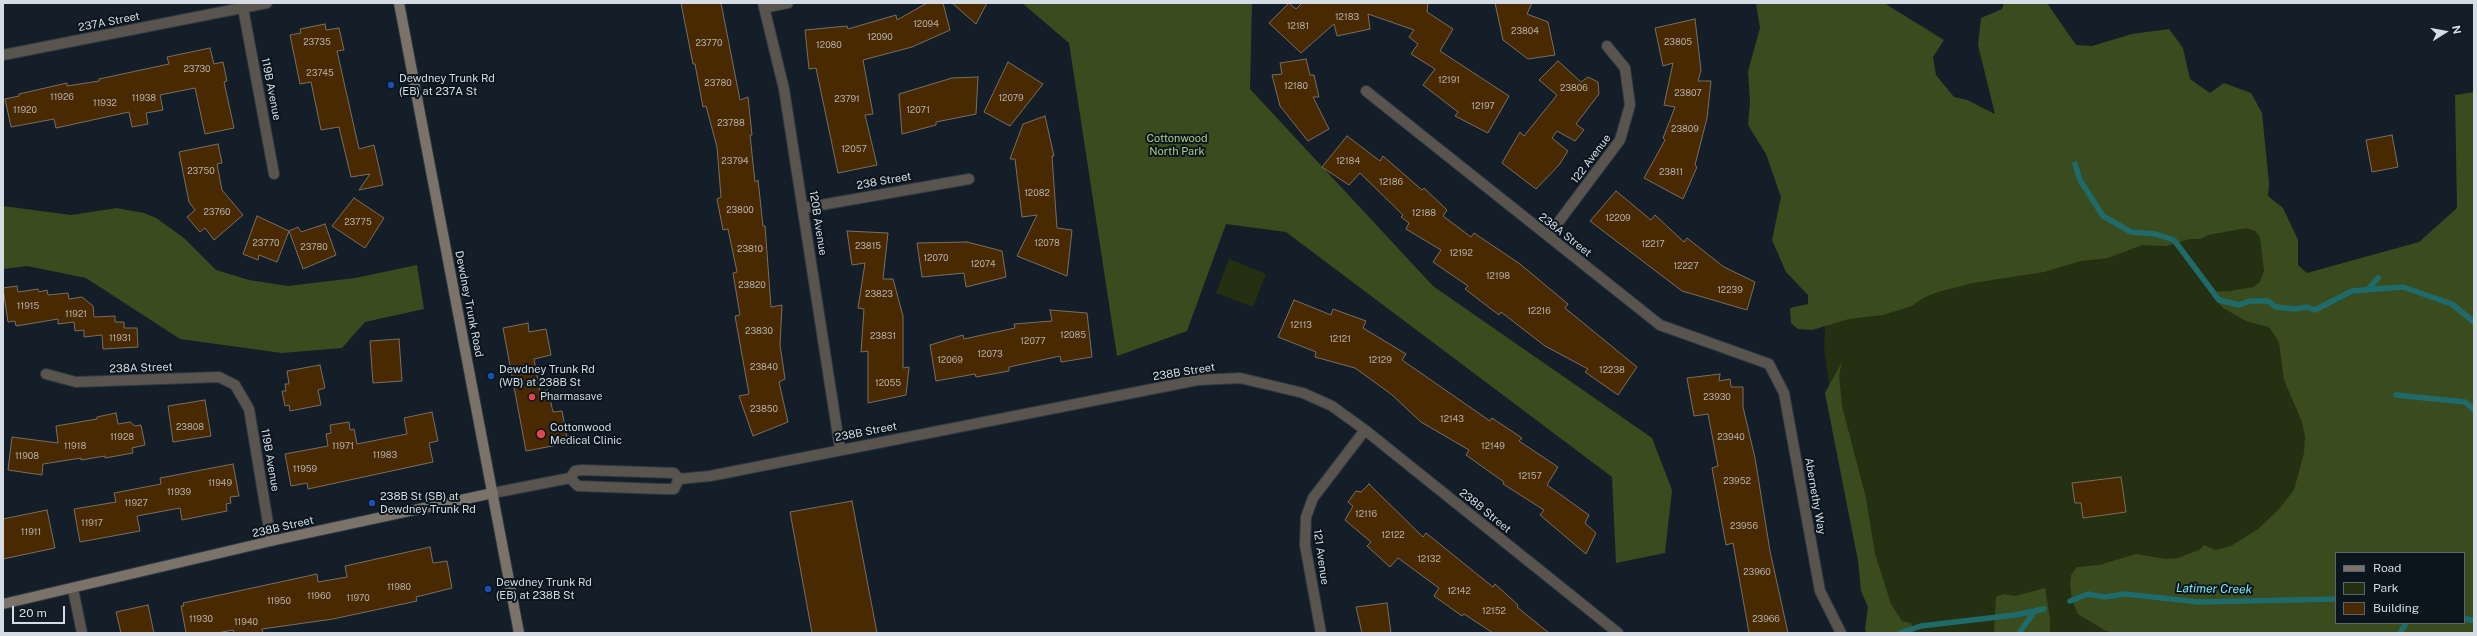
<!DOCTYPE html>
<html>
<head>
<meta charset="utf-8">
<style>
	body { margin:0 }
	#map { position:relative; width:2477px; height:636px; overflow:hidden; background:#141e28; font-family:"Public Sans",sans-serif }
	canvas { display:block }
	.frame { position:absolute; inset:0; border:4px solid #d5dce3; pointer-events:none }
	.legend { position:absolute; left:2335px; top:552px; width:130px; height:72px; box-sizing:border-box; background:#0b151e; border:1px solid #5c656d; margin:0; padding:5px 7px; list-style:none; font-size:12px; color:#d5dce3 }
	.legend li { display:flex; align-items:center; gap:8px; height:20px }
	.legend b { width:20px; border:1px solid #5c656d }
	.north { position:absolute; left:2425px; top:12px; width:40px; height:40px; -webkit-text-stroke:3px #0b151e; paint-order:stroke; rotate:79deg; font-size:11px; font-weight:700; line-height:16px; text-align:center; color:#d5dce3 }
	.north::after { content:''; display:block; margin:auto; width:14px; height:18px; background:#d5dce3; clip-path:polygon(50% 0,100% 100%,50% 72%,0 100%) }
	.scale { position:absolute; left:12px; top:606px; width:53px; height:18px; box-sizing:border-box; border:2px solid #d5dce3; border-top:0; padding-left:5px; font-size:12px; line-height:14px; white-space:nowrap; color:#d5dce3; -webkit-text-stroke:3px #0b151e; paint-order:stroke }
</style>
</head>
<body>
<div id="map">
<canvas width="2477" height="636"></canvas>
<div class="frame"></div>
<ul class="legend">
<li><b style="height:5px;background:#7b736a"></b>Road</li>
<li><b style="height:11px;background:#243011"></b>Park</li>
<li><b style="height:11px;background:#492900"></b>Building</li>
</ul>
<div class="north">N</div>
<div class="scale">20 m</div>
</div>
<script>
const c = document.querySelector('canvas').getContext('2d');
c.lineJoin = 'round';
function fill(path, color) {
  c.fillStyle = color;
  c.fill(path, 'evenodd');
}
function poly(rows) {
  const path = new Path2D();
  for (const r of rows) {
    path.moveTo(r[0], r[1]);
    for (let i = 2; i < r.length; i += 2) path.lineTo(r[i], r[i + 1]);
  }
  return path;
}
function trace(path, color, width, dash) {
  c.strokeStyle = color;
  c.lineWidth = width;
  c.lineCap = dash ? 'butt' : 'round';
  c.setLineDash(dash || []);
  c.stroke(path);
}
function drawText(font, color, halo, rows, align = 'center') {
  c.font = font + ' "Public Sans",sans-serif';
  c.lineWidth = 4;
  c.setLineDash([]);
  c.textBaseline = 'middle';
  c.strokeStyle = halo;
  c.fillStyle = color;
  for (const [text, x, y, turn = 0] of rows) {
    c.save();
    c.translate(x, y);
    c.rotate((+turn || 0) * Math.PI / 180);
    c.textAlign = isNaN(turn) ? turn : align;
    if (halo) c.strokeText(text, 0, 0);
    c.fillText(text, 0, 0);
    c.restore();
  }
}
fill(poly([
	[2277,206,2323,469,2254,633,1880,633,1835,425,1824,348,1826,302],
	[1229,259,1266,274,1253,307,1216,293]
]), '#243011');
fill(poly([
	[1022,3,1252,3,1250,89,1433,286,1652,438,1672,490,1665,553,1616,563,1612,477,1286,232,1226,224,1187,331,1117,356,1069,43],
	[1756,3,1884,3,1944,40,1933,57,1936,75,1954,97,1967,100,1995,114,1978,45,1981,18,2002,9,2004,3,2047,3,2076,45,2092,46,2132,34,2169,29,2183,48,2190,79,2210,93,2224,83,2251,93,2262,113,2269,183,2268,196,2283,208,2298,240,2298,265,2307,273,2419,242,2457,208,2455,95,2474,92,2474,633,2115,633,2106,631,2078,614,2072,600,2070,585,2071,575,2077,567,2099,565,2136,554,2165,559,2178,558,2201,549,2204,545,2215,550,2231,546,2258,529,2279,509,2294,490,2304,453,2305,437,2302,422,2284,380,2279,342,2269,327,2246,321,2223,308,2213,297,2211,292,2230,291,2253,287,2260,282,2264,271,2260,237,2255,231,2247,228,2208,235,2200,239,2190,239,2167,246,2142,245,2108,258,2081,261,2044,272,1973,283,1938,292,1923,298,1912,306,1883,315,1849,319,1812,330,1798,329,1791,323,1790,308,1808,304,1808,295,1786,272,1772,240,1781,197,1766,154,1748,125,1750,102,1748,71,1760,28],
	[2336,553,2464,553,2464,623,2336,623],
	[3,206,71,215,117,208,144,213,156,218,184,238,216,270,249,280,288,286,355,278,417,265,424,309,365,322,342,348,282,353,180,339,86,278,27,266,3,269],
	[1842,362,1839,375,1842,406,1866,498,1875,554,1891,604,1902,621,1911,623,1915,633,1866,633,1865,629,1868,607,1861,591,1858,561,1825,393],
	[2045,588,2050,618,2050,632,1994,633,1996,597,2004,594,2015,596]
]), '#3a4b1e');
trace(poly([
	[2075,164,2080,180,2103,216,2131,232,2155,234,2174,240,2219,300,2239,305,2250,301,2268,301,2276,307,2296,309,2307,307,2315,310,2352,291,2403,287,2452,304,2474,322],
	[2369,288,2378,278],
	[2396,395,2465,402,2474,410],
	[2070,601,2088,594,2104,597,2125,594,2199,602,2336,599],
	[2464,618,2474,621],
	[1900,633,1921,626,2015,615,2044,609],
	[2019,633,2035,611],
	[2400,633,2406,623]
]), '#1f6b6b', 5.5);
const building = poly([
	[681,3,721,3,740,100,748,97,752,135,750,135,755,182,758,180,763,226,765,226,771,307,782,305,780,345,785,379,779,382,788,422,753,436,739,396,749,394,735,316,740,315,733,273,737,272,728,229,723,230,717,199,721,197,717,147,706,106,703,107,695,64,693,64,681,3],
	[927,3,943,3,950,30,912,47,863,60,873,114,865,115,877,165,838,173,816,68,809,69,805,30,847,26,848,29,896,15,897,20,927,3],
	[952,3,987,3,976,24,952,3],
	[1289,3,1296,9,1302,3,1428,3,1427,12,1453,29,1440,51,1509,96,1488,133,1455,116,1458,112,1423,85,1435,69,1411,54,1418,44,1409,37,1414,30,1368,14,1370,29,1337,36,1334,24,1301,53,1269,23,1289,3],
	[1495,3,1532,3,1527,14,1548,22,1555,55,1528,59,1503,40,1495,3],
	[1695,19,1701,70,1698,81,1711,81,1707,118,1695,165,1697,167,1683,199,1644,178,1665,140,1663,138,1675,107,1664,105,1673,63,1663,66,1655,28,1695,19],
	[325,24,326,30,339,28,344,50,337,51,359,149,374,145,383,185,359,190,370,174,351,177,339,127,321,130,311,82,300,84,290,35,301,33,300,29,325,24],
	[210,48,214,64,223,62,227,81,224,82,234,128,205,134,195,88,160,95,163,110,146,113,148,124,132,127,129,112,56,128,54,119,11,127,5,99,19,96,19,94,67,83,67,86,99,81,99,79,169,64,167,57,210,48],
	[1306,59,1310,75,1314,75,1319,97,1313,97,1329,129,1308,141,1280,106,1272,75,1282,74,1280,63,1306,59],
	[1558,61,1581,82,1588,77,1598,82,1599,94,1576,124,1584,130,1575,141,1557,131,1552,138,1568,151,1559,165,1536,189,1502,163,1520,132,1524,136,1557,95,1539,80,1558,61],
	[1008,62,1043,84,1010,126,984,112,1008,62],
	[978,77,976,114,936,122,936,125,902,134,899,94,952,78,978,77],
	[1045,116,1054,156,1052,156,1057,228,1072,230,1067,276,1017,256,1037,215,1022,217,1015,159,1010,159,1023,124,1045,116],
	[2392,135,2398,167,2372,172,2366,140,2392,135],
	[1347,136,1380,161,1383,156,1422,190,1424,188,1447,210,1443,216,1471,237,1474,233,1520,264,1568,304,1565,308,1637,367,1618,395,1585,372,1588,369,1545,346,1501,312,1499,315,1465,289,1468,286,1433,262,1441,250,1406,229,1409,223,1401,217,1403,215,1360,173,1349,185,1322,167,1347,136],
	[218,144,222,163,217,164,222,190,243,215,214,240,205,228,200,232,187,217,195,210,189,202,179,152,218,144],
	[1616,191,1651,220,1655,215,1684,242,1687,238,1724,267,1755,282,1747,310,1682,291,1590,221,1616,191],
	[354,198,384,218,365,248,332,226,354,198],
	[257,216,289,231,277,262,259,255,258,260,243,254,257,216],
	[325,224,336,255,303,269,289,231,298,227,301,232,325,224],
	[847,231,888,233,883,279,893,279,903,316,903,368,909,367,906,395,868,403,868,351,861,352,864,309,858,308,865,263,852,265,847,231],
	[967,242,1002,251,1006,277,966,287,964,273,922,277,917,243,967,242],
	[17,286,18,292,38,289,39,292,47,290,48,295,68,293,69,299,82,297,93,306,94,317,115,316,115,322,124,322,124,328,137,328,138,347,103,349,102,335,84,337,84,330,75,331,74,322,58,324,58,319,16,326,15,321,8,322,3,288,17,286],
	[1294,300,1331,315,1333,309,1366,321,1363,328,1406,354,1402,360,1490,421,1492,418,1522,438,1519,441,1558,467,1547,485,1589,515,1585,523,1596,533,1586,554,1540,515,1544,510,1503,484,1504,482,1466,455,1469,450,1421,422,1391,394,1355,368,1315,357,1316,352,1278,337,1294,300],
	[1050,310,1087,313,1092,357,1061,362,1060,356,1009,367,1009,371,976,377,975,374,936,381,930,345,963,335,964,339,1015,328,1014,324,1052,321,1050,310],
	[528,323,529,332,546,329,551,355,534,359,540,391,548,390,553,412,562,411,568,443,526,451,503,328,528,323],
	[399,339,402,381,373,383,370,341,399,339],
	[320,365,325,388,318,390,321,405,290,411,289,405,285,406,282,391,286,391,285,384,289,384,287,371,320,365],
	[1720,374,1719,381,1730,379,1731,387,1743,387,1743,407,1755,458,1770,551,1788,633,1749,633,1733,543,1726,545,1712,468,1718,466,1708,414,1694,416,1687,378,1720,374],
	[205,400,211,436,173,442,168,406,205,400],
	[432,412,438,441,429,443,433,462,308,489,307,483,291,486,285,454,328,446,326,434,331,433,330,425,349,422,350,430,354,429,357,444,407,434,404,418,432,412],
	[116,413,118,424,130,422,135,426,141,425,145,445,132,448,133,453,105,458,105,456,81,460,81,458,43,464,42,475,8,470,12,437,58,443,56,426,97,419,97,417,116,413],
	[233,464,239,496,230,497,231,503,226,504,227,511,182,520,180,508,137,516,140,531,80,542,74,509,116,502,114,493,161,484,160,478,233,464],
	[2121,477,2126,512,2083,518,2081,503,2075,503,2072,483,2121,477],
	[1369,484,1423,537,1426,533,1493,587,1495,584,1518,605,1517,607,1549,633,1493,633,1464,614,1462,616,1434,596,1439,588,1398,558,1390,567,1367,546,1371,542,1345,520,1353,506,1348,502,1356,491,1361,492,1369,484],
	[852,501,877,633,812,633,790,512,852,501],
	[47,510,55,548,3,559,3,519,47,510],
	[430,547,433,563,447,561,452,588,416,597,417,601,333,619,262,629,263,633,234,633,233,630,217,633,186,633,181,606,184,606,183,603,317,574,318,582,347,577,345,566,430,547],
	[1387,603,1391,633,1362,633,1356,607,1387,603],
	[148,605,154,633,121,633,116,612,148,605]
]);
fill(building, '#492900');
trace(building, '#7a6e61', 1);
const street = poly([
	[763,3,784,89,840,449],
	[243,8,274,174],
	[764,8,788,3],
	[3,55,267,3],
	[1366,91,1660,325,1769,364,1784,393,1820,591,1841,633],
	[804,208,969,179],
	[1548,236,1620,140,1630,105,1625,68,1607,46],
	[46,374,76,382,219,377,235,385,249,409,271,541],
	[570,478,578,486,662,489,674,489,679,479],
	[679,479,710,476,1198,380,1240,378,1303,393,1332,406,1365,430,1618,633],
	[493,493,570,478,575,471,582,470,674,473,679,479],
	[73,589,82,633],
	[1321,633,1305,545,1306,517,1313,498,1365,430]
]);
const secondary = poly([
	[399,3,519,633],
	[3,604,271,541,493,493]
]);
trace(street, '#2f3942', 12);
trace(secondary, '#2f3942', 12);
trace(street, '#59544e', 10);
trace(secondary, '#7b736a', 10);
for (const [x, y, r, color] of [
	[391,85,4,"#1a4fb4"],
	[491,376,4,"#1a4fb4"],
	[532,397,4,"#e0444e"],
	[541,434,5,"#e0444e"],
	[372,503,4,"#1a4fb4"],
	[488,589,4,"#1a4fb4"]
]) {
  const dot = new Path2D();
  dot.arc(x, y, r, 0, 2 * Math.PI);
  c.fillStyle = color;
  c.fill(dot);
  trace(dot, '#0b151e', 1.5);
}
drawText('9px', '#b2afaa', null, [
	["12183",1347,17],
	["12094",926,24],
	["12181",1298,26],
	["23804",1525,31],
	["12090",880,37],
	["23735",317,42],
	["23805",1678,42],
	["23770",709,43],
	["12080",829,45],
	["23730",197,69],
	["23745",320,73],
	["12191",1449,80],
	["23780",718,83],
	["12180",1296,86],
	["23806",1574,88],
	["23807",1688,93],
	["11926",62,97],
	["11938",144,98],
	["12079",1011,98],
	["23791",847,99],
	["11932",105,103],
	["12197",1483,106],
	["11920",25,110],
	["12071",918,110],
	["23788",731,123],
	["23809",1685,129],
	["12057",854,149],
	["23794",735,161],
	["12184",1348,161],
	["23750",201,171],
	["23811",1671,172],
	["12186",1391,182],
	["12082",1037,193],
	["23800",740,210],
	["23760",217,212],
	["12188",1424,213],
	["12209",1618,218],
	["23775",358,222],
	["23770",266,243],
	["12078",1047,243],
	["12217",1653,244],
	["23815",868,246],
	["23780",314,247],
	["23810",750,249],
	["12192",1461,253],
	["12070",936,258],
	["12074",983,264],
	["12227",1686,266],
	["12198",1498,276],
	["23820",752,285],
	["12239",1730,290],
	["23823",879,294],
	["11915",28,306],
	["12216",1539,311],
	["11921",76,314],
	["12113",1301,325],
	["23830",759,331],
	["12085",1073,335],
	["23831",883,336],
	["11931",120,338],
	["12121",1340,339],
	["12077",1033,341],
	["12073",990,354],
	["12069",950,360],
	["12129",1380,360],
	["23840",764,367],
	["12238",1612,370],
	["12055",888,383],
	["23930",1717,397],
	["23850",764,409],
	["12143",1452,419],
	["23808",190,427],
	["11928",122,437],
	["23940",1731,437],
	["11918",75,446],
	["11971",343,446],
	["12149",1493,446],
	["11983",385,455],
	["11908",27,456],
	["11959",305,469],
	["12157",1530,476],
	["23952",1737,481],
	["11949",220,483],
	["11939",179,492],
	["11927",136,503],
	["12116",1366,514],
	["11917",92,523],
	["23956",1744,526],
	["11911",31,532],
	["12122",1393,535],
	["12132",1429,559],
	["23960",1757,572],
	["11980",399,587],
	["12142",1459,591],
	["11960",319,596],
	["11970",358,598],
	["11950",279,601],
	["12152",1494,611],
	["11930",201,619],
	["23966",1766,619],
	["11940",246,622]
]);
drawText('11px', '#d5dce3', '#0b151e', [
	["237A Street",109,22,-11],
	["119B Avenue",271,89,79],
	["122 Avenue",1591,159,-53],
	["238 Street",884,181,-10],
	["120B Avenue",818,223,81],
	["238A Street",1565,235,38],
	["Dewdney Trunk Road",469,304,79],
	["238A Street",141,368,-2],
	["238B Street",1184,372,-9],
	["238B Street",866,432,-11],
	["119B Avenue",270,460,80],
	["Abernethy Way",1815,496,80],
	["238B Street",1485,511,39],
	["238B Street",283,527,-13],
	["121 Avenue",1321,557,82]
]);
drawText('11px', '#d5dce3', '#0b151e', [
	["Dewdney Trunk Rd",399,79],
	["(EB) at 237A St",399,92],
	["Dewdney Trunk Rd",499,370],
	["(WB) at 238B St",499,383],
	["Pharmasave",540,397],
	["Cottonwood",550,428],
	["Medical Clinic",550,441],
	["238B St (SB) at",380,497],
	["Dewdney Trunk Rd",380,510],
	["Dewdney Trunk Rd",496,583],
	["(EB) at 238B St",496,596]
], 'left');
drawText('11px', '#adcc84', '#0b151e', [
	["Cottonwood",1177,139],
	["North Park",1177,152]
]);
drawText('italic 12px', '#7be9e9', '#0b151e', [
	["Latimer Creek",2214,589,1]
]);
</script>
</body>
</html>
